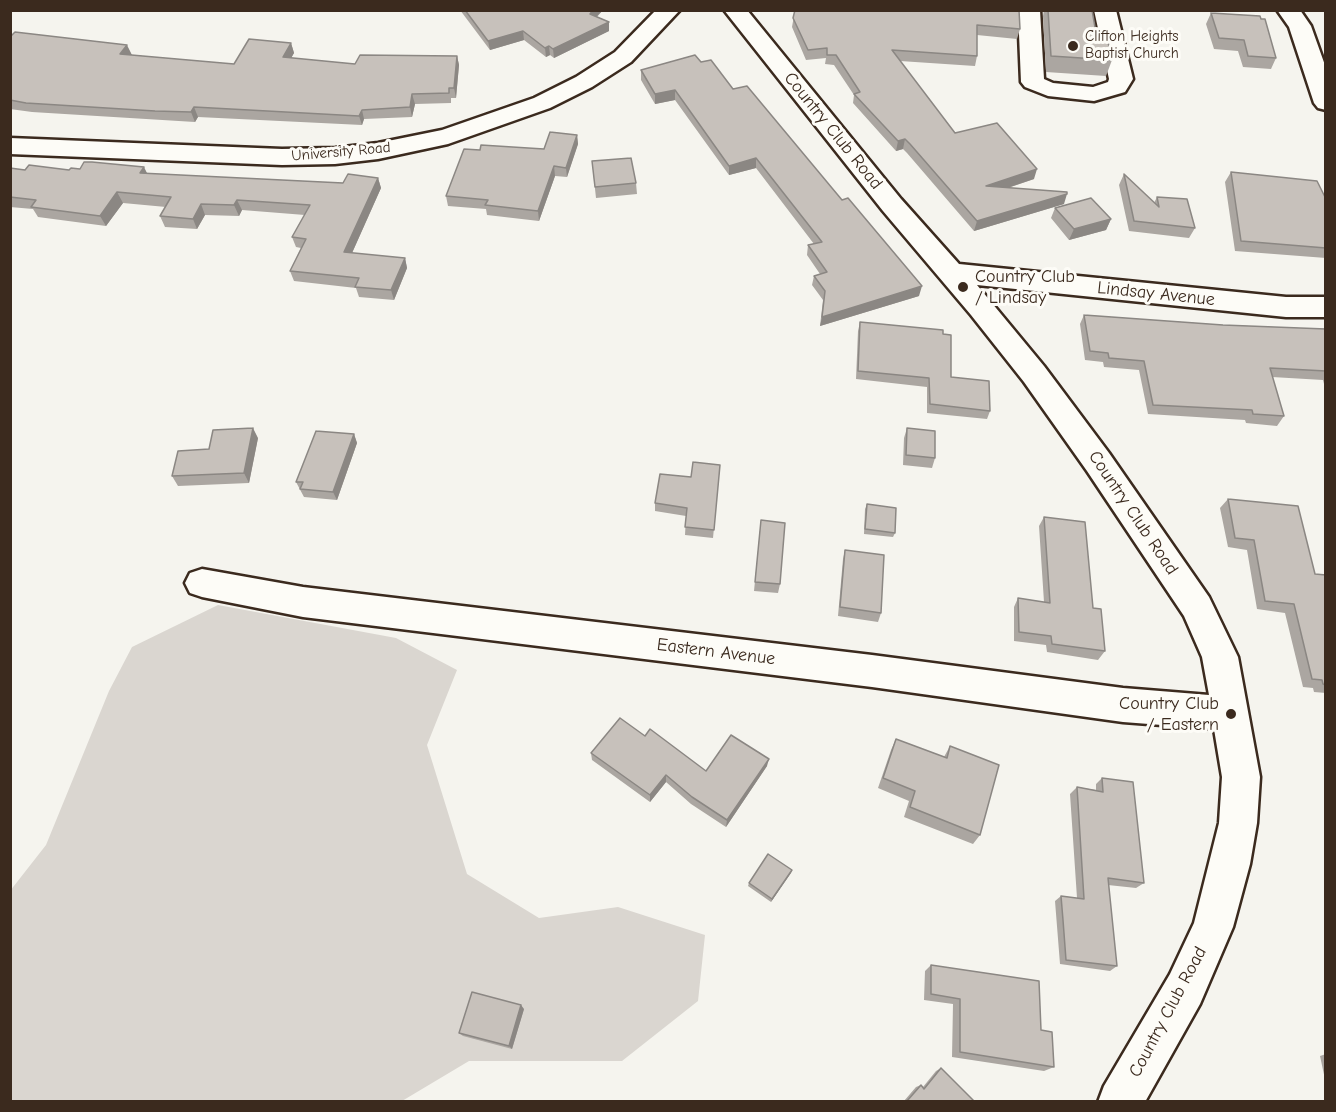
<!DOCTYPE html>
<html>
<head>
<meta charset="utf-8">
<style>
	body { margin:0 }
	#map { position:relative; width:1336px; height:1112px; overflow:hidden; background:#f5f4ee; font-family:"Comic Neue",sans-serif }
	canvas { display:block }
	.frame { position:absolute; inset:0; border:12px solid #3b2a1e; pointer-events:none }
</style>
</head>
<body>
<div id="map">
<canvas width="1336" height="1112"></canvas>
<div class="frame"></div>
</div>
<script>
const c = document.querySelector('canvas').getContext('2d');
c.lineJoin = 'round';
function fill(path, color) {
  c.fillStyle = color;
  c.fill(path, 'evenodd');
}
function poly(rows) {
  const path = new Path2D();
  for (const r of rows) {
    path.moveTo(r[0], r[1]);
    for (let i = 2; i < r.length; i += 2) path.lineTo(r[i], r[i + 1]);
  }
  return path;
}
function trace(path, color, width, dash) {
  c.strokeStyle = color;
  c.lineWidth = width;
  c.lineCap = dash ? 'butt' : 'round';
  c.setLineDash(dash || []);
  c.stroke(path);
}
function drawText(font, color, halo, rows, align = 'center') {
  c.font = font + ' "Comic Neue",sans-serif';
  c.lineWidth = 6;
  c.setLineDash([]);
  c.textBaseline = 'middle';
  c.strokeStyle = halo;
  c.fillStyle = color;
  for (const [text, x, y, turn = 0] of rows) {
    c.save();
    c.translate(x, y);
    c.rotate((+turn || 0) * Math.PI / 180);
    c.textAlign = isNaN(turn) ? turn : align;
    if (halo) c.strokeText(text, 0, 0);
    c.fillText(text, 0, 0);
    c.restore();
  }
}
fill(poly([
	[218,605,396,638,457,670,427,745,467,874,539,918,618,907,705,935,698,1001,622,1061,469,1061,402,1101,11,1101,10,891,46,845,109,691,132,647]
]), '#dad6d0');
const minor = poly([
	[656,10,680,10,631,62,592,87,550,108,448,144,378,159,335,164,282,165,10,154,10,138,282,149,335,148,378,143,442,130,534,98,576,77,615,52,656,10],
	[724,10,747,10,901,199,959,264,1286,297,1326,297,1326,317,1286,317,977,285,1044,366,1109,453,1209,597,1238,657,1260,777,1257,823,1250,864,1233,927,1200,1004,1145,1102,1098,1102,1104,1086,1170,974,1194,923,1219,823,1222,777,1214,729,1123,722,872,687,303,617,202,597,190,593,185,583,190,573,202,569,303,587,872,655,1123,688,1209,695,1202,657,1184,616,1087,471,1024,382,971,315,883,211,724,10],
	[1018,10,1040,10,1044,79,1053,83,1093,87,1108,82,1109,79,1094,10,1116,10,1133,79,1125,92,1094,101,1048,96,1025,87,1021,82,1018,10],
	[1277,10,1300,10,1311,26,1326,68,1326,110,1318,108,1314,103,1289,27,1277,10]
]);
trace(minor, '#3b2a1e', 5);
fill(minor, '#fdfcf7');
fill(poly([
	[460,10,603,10,597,17,609,22,609,31,554,58,550,55,546,57,524,40,490,50],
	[795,10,1020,29,1017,39,977,35,977,56,975,66,900,61,955,133,1034,179,1008,188,1064,204,974,231,907,153,903,149,896,151,853,103,854,95,834,65,825,64,826,58,806,60,792,27],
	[1044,10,1092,10,1096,33,1112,60,1106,76,1046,72,1043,16],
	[1211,13,1276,58,1271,69,1243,67,1238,51,1214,49,1206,24],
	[10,37,131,55,234,64,291,43,294,53,291,58,355,64,457,56,459,65,456,98,451,98,451,103,415,104,412,117,364,119,362,125,198,117,195,122,32,112,10,109],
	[701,62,733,89,919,296,820,326,823,300,812,285,814,276,820,274,807,255,808,245,814,244,756,168,729,175,675,100,655,104,641,80,641,70],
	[577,135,578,144,567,177,555,176,539,221,487,215,486,209,448,206,446,196,480,150,544,149],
	[592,161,636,183,637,194,596,198],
	[10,168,25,170,69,170,343,183,378,178,381,188,352,253,405,258,407,268,394,300,359,297,356,288,294,281,290,271,301,248,296,247,292,237,305,215,242,210,239,216,205,215,197,229,165,227,160,216,166,207,123,203,106,226,38,217,33,209,10,207],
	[1231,172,1326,199,1326,258,1235,251,1225,182],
	[1124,174,1154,203,1157,197,1195,228,1189,238,1129,231,1119,185],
	[1055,208,1111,219,1106,230,1069,240,1051,218],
	[1084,315,1223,325,1326,329,1326,384,1324,384,1323,380,1272,377,1284,416,1277,426,1246,423,1245,420,1148,414,1139,370,1104,367,1103,362,1085,360,1080,324],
	[860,322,943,334,951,377,990,411,987,419,927,413,927,387,856,379,858,331],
	[907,428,935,458,932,468,903,465,904,438],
	[354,434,357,443,337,500,304,497,296,482],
	[258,438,249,483,178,486,172,476],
	[720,465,713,538,685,535,686,516,655,511,655,503,691,477],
	[1228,499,1315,574,1326,575,1326,693,1314,692,1313,688,1303,687,1285,613,1257,609,1247,550,1228,547,1220,508],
	[867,504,895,533,893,537,864,534,865,509],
	[1044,517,1093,608,1105,651,1098,660,1047,652,1046,645,1014,641,1014,607,1018,598,1044,602,1039,526],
	[761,520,780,584,778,593,754,591],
	[845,550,881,613,878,622,838,616,843,559],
	[645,736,706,771,767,766,726,827,691,804,666,782,650,802,592,760,591,753],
	[896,739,944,757,950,746,980,835,973,844,904,817,909,801,878,788,891,750],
	[1102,778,1144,883,1136,888,1108,885,1117,966,1110,971,1060,964,1055,901,1061,896,1077,898,1070,794,1077,787,1096,790,1096,784],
	[792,870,771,902,748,886,749,883],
	[931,965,1041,1030,1054,1067,1044,1071,952,1057,953,1004,924,1000,925,971],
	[524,1009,512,1049,463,1036,459,1033],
	[1326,1054,1326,1084,1320,1056],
	[941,1068,974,1101,904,1101,916,1087,921,1085,923,1087,936,1071]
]), '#aba6a1');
fill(poly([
	[593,10,603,10,590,23,590,14],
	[609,22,609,31,554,58,553,49],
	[523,31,524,40,490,50,488,41],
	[291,43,294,53,286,67,283,57],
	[127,45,132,55,125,64,120,54],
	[549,46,550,55,546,57,545,48],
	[457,56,459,65,456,98,454,88],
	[675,90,675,100,655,104,655,94],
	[412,94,415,104,412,117,410,107],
	[194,107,198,117,195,122,191,112],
	[362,110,364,119,362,125,359,116],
	[577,135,578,144,567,177,566,168],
	[905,139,903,149,896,151,898,141],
	[756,158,756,168,729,175,729,166],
	[554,166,555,176,539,221,538,211],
	[144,167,149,177,140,173],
	[1037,169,1034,179,983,196,986,186],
	[378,178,381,188,348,262,344,252],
	[117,192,123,203,106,226,100,216],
	[1067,194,1064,204,974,231,977,221],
	[237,200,242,210,239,216,234,205],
	[201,204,205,215,197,229,193,219],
	[1111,219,1106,230,1069,240,1074,229],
	[405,258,407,268,394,300,391,290],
	[922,286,919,296,820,326,822,317],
	[253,428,258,438,249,483,244,473],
	[354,434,357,443,337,500,333,492],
	[769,759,767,766,726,827,727,820],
	[666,775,666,782,650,802,650,795],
	[792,870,791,873,771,902,772,899],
	[521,1005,524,1009,512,1049,509,1046]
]), '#8b8783');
const building = poly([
	[465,10,593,10,590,14,609,22,553,49,549,46,545,48,523,31,488,41,465,10],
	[795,10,1019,10,1020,29,977,25,977,56,892,50,955,133,997,123,1037,169,986,186,1067,192,1067,194,977,221,910,144,905,139,898,141,854,94,860,92,836,55,827,55,827,48,808,50,793,18,795,10],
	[1048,10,1092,10,1096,33,1106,33,1112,60,1051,56,1048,10],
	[1211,13,1260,16,1261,19,1265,19,1276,58,1248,56,1244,40,1219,38,1211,13],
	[15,32,127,45,120,54,234,64,249,39,291,43,283,57,355,64,360,55,457,56,454,88,449,88,449,93,412,94,410,107,362,110,359,116,194,107,191,112,155,111,26,103,10,100,10,37,15,32],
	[695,55,701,62,711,60,733,89,747,86,842,200,848,198,922,286,822,317,825,291,814,276,827,272,808,245,822,242,756,158,729,166,675,90,655,94,641,70,695,55],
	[550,132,577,135,566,168,554,166,538,211,485,205,488,200,446,196,464,149,480,150,481,145,544,149,550,132],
	[631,158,636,183,595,187,592,161,631,158],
	[84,162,92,162,144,167,140,173,343,183,348,174,378,178,344,252,405,258,391,290,355,287,359,278,290,271,306,239,292,237,310,205,237,200,234,205,201,204,193,219,160,216,171,197,117,192,100,216,31,207,36,200,10,197,10,168,25,170,29,165,69,170,71,168,80,169,84,162],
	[1231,172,1317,181,1326,199,1326,248,1241,241,1231,172],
	[1124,174,1159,207,1157,197,1187,199,1195,228,1134,221,1124,174],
	[1091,198,1111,219,1074,229,1055,208,1091,198],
	[1084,315,1223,325,1326,329,1326,371,1270,368,1284,416,1253,414,1252,410,1153,405,1144,361,1109,358,1108,353,1090,351,1084,315],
	[860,322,943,330,943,334,951,335,951,377,989,381,990,411,930,404,929,378,858,371,860,322],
	[253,428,244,473,172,476,178,451,209,449,213,430,253,428],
	[907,428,935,431,935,458,906,455,907,428],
	[316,431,354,434,333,492,300,489,303,482,296,482,316,431],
	[693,462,720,465,714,530,685,527,687,508,655,503,660,474,691,477,693,462],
	[1228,499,1298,506,1315,574,1326,575,1326,685,1323,684,1322,680,1312,679,1294,604,1265,601,1254,540,1235,538,1228,499],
	[867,504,896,508,895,533,865,529,867,504],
	[1044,517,1085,522,1093,608,1101,609,1105,651,1052,644,1051,636,1019,632,1018,598,1050,603,1044,517],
	[761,520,785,523,780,584,755,582,761,520],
	[845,550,884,555,881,613,840,607,845,550],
	[620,718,645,736,650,729,706,771,731,735,769,759,727,820,692,797,666,775,650,795,591,753,620,718],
	[896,739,947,758,950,746,999,765,980,835,910,807,915,791,883,778,896,739],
	[1102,778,1133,782,1144,883,1108,878,1117,966,1066,960,1063,920,1061,896,1084,899,1077,787,1103,792,1102,778],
	[768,854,792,870,772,899,749,883,768,854],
	[931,965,1039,981,1041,1030,1052,1032,1054,1067,960,1052,960,999,931,994,931,965],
	[472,992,521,1005,509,1046,459,1033,472,992],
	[941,1068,974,1101,907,1101,921,1085,924,1089,941,1068]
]);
fill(building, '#c7c1bb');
trace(building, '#8b8783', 1.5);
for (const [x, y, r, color] of [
	[1073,46,6,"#3b2a1e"],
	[963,287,6,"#3b2a1e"],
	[1231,714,6,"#3b2a1e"]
]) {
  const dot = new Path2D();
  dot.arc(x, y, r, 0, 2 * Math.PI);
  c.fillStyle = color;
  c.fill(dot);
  trace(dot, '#fdfcf7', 2);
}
drawText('15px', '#3b2a1e', '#fdfcf7', [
	["Clifton Heights",1085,37],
	["Baptist Church",1085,54]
], 'left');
drawText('15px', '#3b2a1e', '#fdfcf7', [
	["University Road",341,152,-5]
]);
drawText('18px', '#3b2a1e', '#fdfcf7', [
	["Country Club Road",833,131,51],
	["Lindsay Avenue",1156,294,6],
	["Country Club Road",1133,513,56],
	["Eastern Avenue",716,652,7],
	["Country Club Road",1168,1012,-62]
]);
drawText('18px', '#3b2a1e', '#fdfcf7', [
	["Country Club",975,277],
	["/ Lindsay",975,298],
	["Country Club",1219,704,"right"],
	["/ Eastern",1219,725,"right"]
], 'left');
</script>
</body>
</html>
